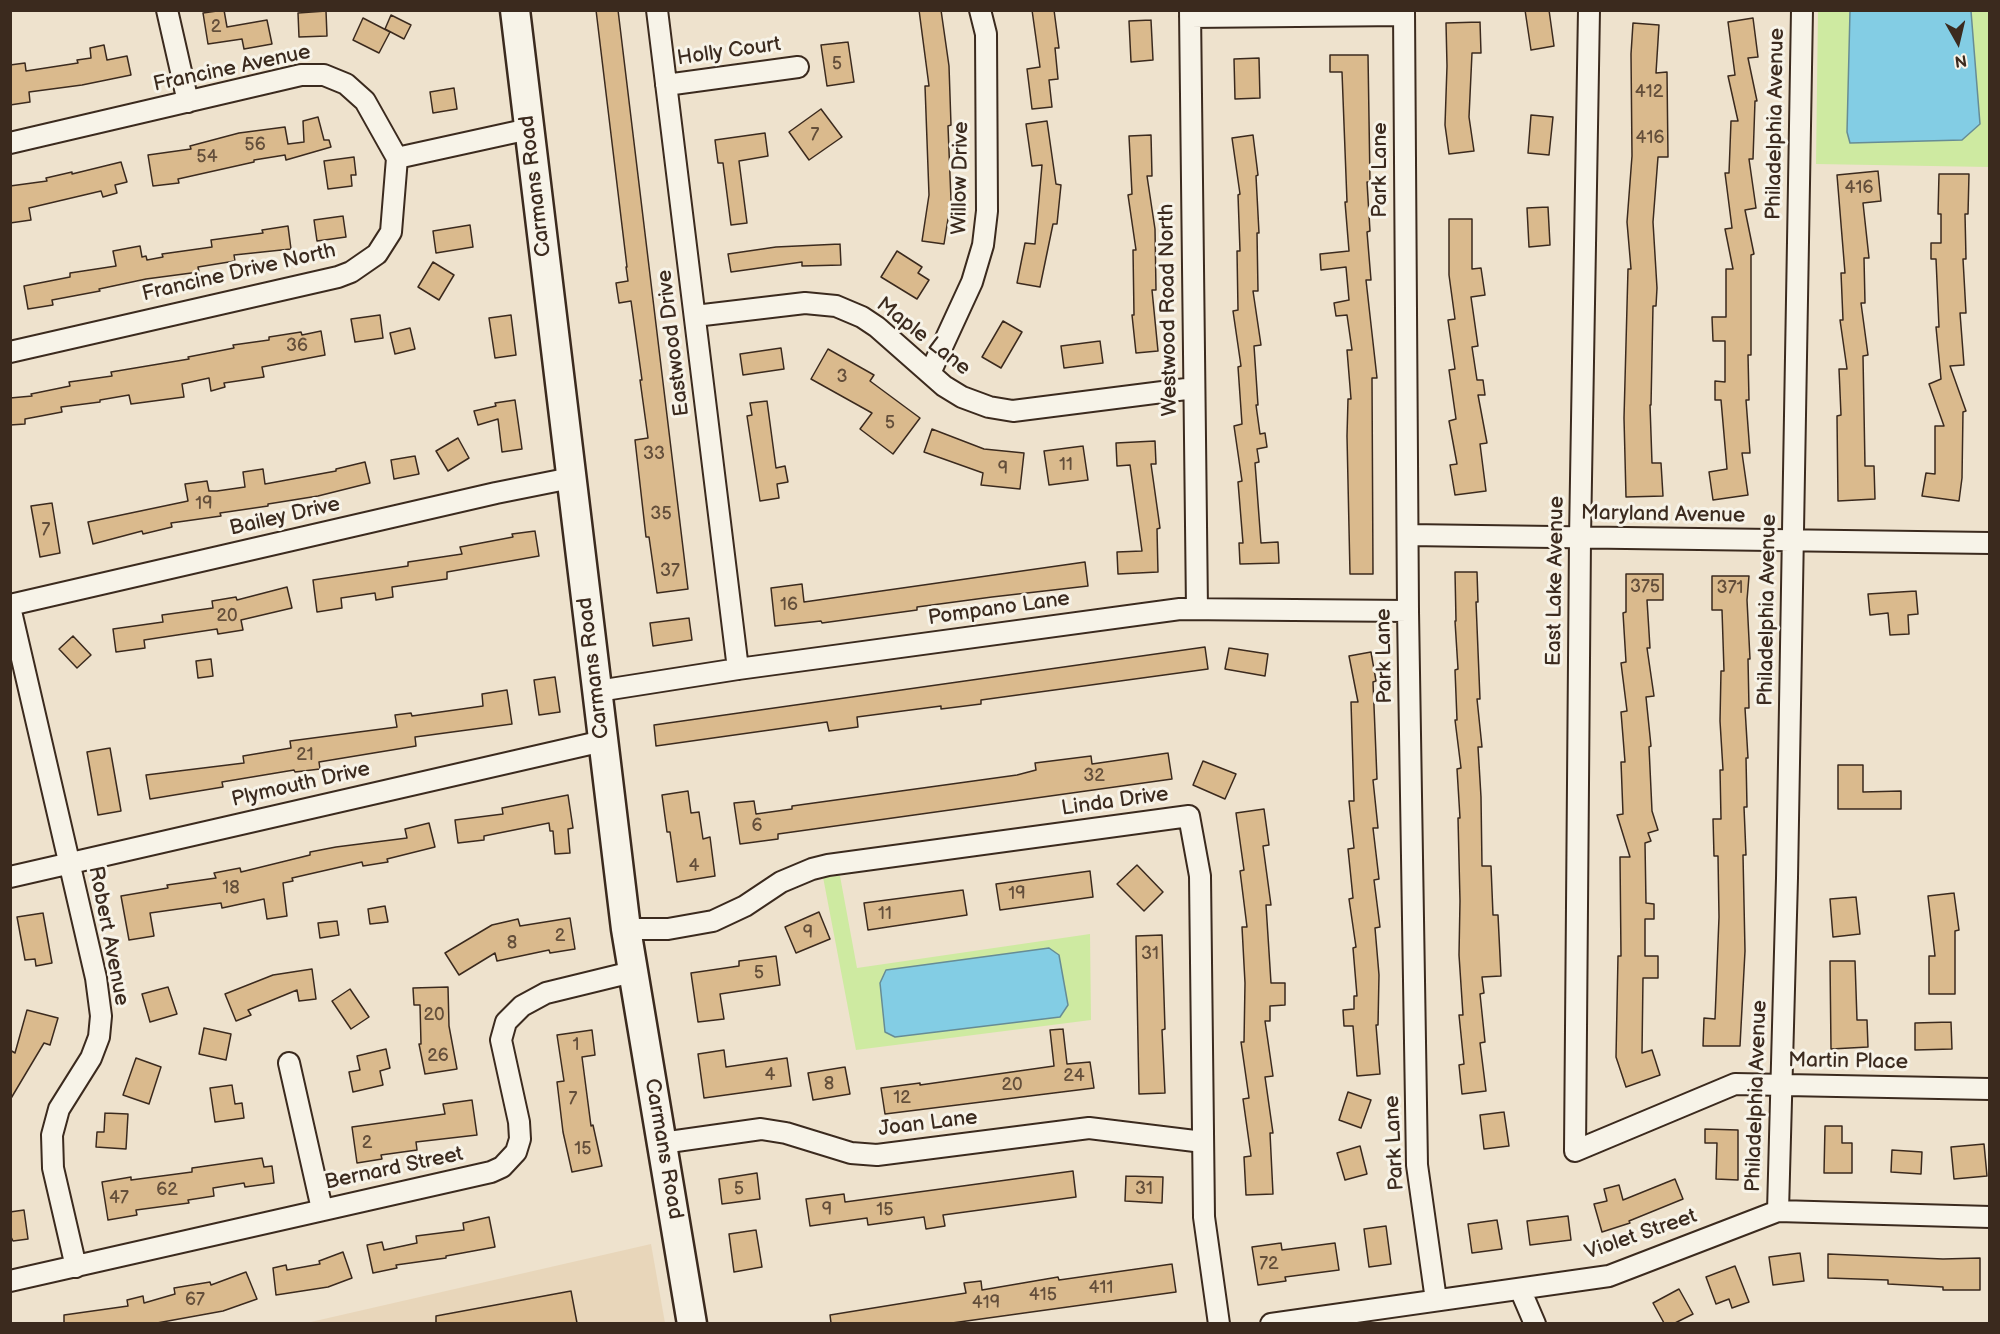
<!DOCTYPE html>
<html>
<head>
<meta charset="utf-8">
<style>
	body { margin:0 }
	#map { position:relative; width:2000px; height:1334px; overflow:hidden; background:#eee2cd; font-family:"Balsamiq Sans",sans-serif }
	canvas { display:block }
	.frame { position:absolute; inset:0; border:12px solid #3b2a1e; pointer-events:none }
	.north { position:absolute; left:1928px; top:12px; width:60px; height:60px; -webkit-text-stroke:4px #f7f3e8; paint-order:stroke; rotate:172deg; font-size:16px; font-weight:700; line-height:24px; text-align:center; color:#3b2a1e }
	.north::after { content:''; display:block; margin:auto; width:21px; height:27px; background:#3b2a1e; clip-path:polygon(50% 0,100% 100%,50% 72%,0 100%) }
</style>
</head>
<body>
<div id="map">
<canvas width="2000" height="1334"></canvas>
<div class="frame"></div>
<div class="north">N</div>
</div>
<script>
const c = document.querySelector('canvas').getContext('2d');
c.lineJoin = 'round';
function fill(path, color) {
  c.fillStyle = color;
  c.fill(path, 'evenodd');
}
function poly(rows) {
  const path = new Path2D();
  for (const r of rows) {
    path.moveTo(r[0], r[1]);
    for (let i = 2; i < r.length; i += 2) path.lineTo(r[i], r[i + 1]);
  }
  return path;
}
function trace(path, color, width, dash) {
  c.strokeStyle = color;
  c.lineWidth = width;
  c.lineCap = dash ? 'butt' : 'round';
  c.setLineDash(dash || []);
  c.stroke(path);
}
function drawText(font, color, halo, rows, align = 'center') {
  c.font = font + ' "Balsamiq Sans",sans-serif';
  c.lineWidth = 6;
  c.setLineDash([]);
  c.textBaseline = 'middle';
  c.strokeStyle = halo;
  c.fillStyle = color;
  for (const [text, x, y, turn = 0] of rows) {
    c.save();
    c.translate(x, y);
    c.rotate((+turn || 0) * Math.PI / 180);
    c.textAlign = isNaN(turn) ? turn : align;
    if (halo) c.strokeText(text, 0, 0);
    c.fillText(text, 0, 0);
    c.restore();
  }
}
fill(poly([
	[651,1244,665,1323,302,1324]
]), '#e8d6ba');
fill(poly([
	[1818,11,1989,11,1989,167,1816,164],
	[840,876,857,968,1090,934,1091,1020,856,1050,823,877]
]), '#ceeaa1');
const water = poly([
	[1850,11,1971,11,1980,124,1962,140,1850,143,1847,132,1850,11],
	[1049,948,1059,955,1068,1005,1060,1017,895,1037,885,1032,880,983,886,970,1049,948]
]);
fill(water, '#83cde4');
trace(water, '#668c95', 1.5);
const building = poly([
	[224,10,227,27,267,20,272,44,244,49,242,39,208,44,203,13,224,10],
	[596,10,618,10,688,589,657,593,649,537,646,537,635,440,648,438,640,380,642,380,631,301,619,303,616,283,628,281,626,267,627,267,596,10],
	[919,10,941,10,949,66,951,125,948,126,951,200,944,244,922,241,929,195,925,86,929,86,919,10],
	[1032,10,1054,10,1059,48,1055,48,1058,79,1049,80,1052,107,1032,109,1027,69,1040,67,1032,10],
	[1525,10,1549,10,1554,46,1531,50,1525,10],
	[326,11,327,36,299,37,298,13,326,11],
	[391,15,411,25,404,39,385,29,391,15],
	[363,18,390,32,379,53,353,40,363,18],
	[1753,18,1758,57,1748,58,1757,101,1755,101,1753,159,1749,159,1756,208,1745,210,1754,254,1751,255,1751,355,1748,355,1749,400,1746,400,1750,453,1742,453,1748,495,1713,500,1709,472,1727,469,1721,400,1715,400,1715,381,1725,382,1725,341,1713,341,1712,317,1726,317,1726,269,1733,269,1725,229,1732,228,1725,173,1729,173,1731,121,1738,121,1728,76,1735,75,1728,22,1753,18],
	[1151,20,1153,60,1131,62,1129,21,1151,20],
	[1480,22,1481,53,1472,53,1469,117,1474,151,1449,154,1445,125,1447,66,1446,23,1480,22],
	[1633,23,1659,25,1656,73,1667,72,1668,157,1658,157,1653,222,1657,288,1656,306,1653,306,1651,405,1650,405,1652,463,1661,463,1663,496,1626,497,1624,418,1628,269,1631,269,1627,222,1632,156,1631,54,1633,23],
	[848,42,854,82,827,86,821,45,848,42],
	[104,45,107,60,127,56,131,75,82,85,29,92,30,102,10,105,10,65,25,63,26,71,78,63,77,60,91,58,90,48,104,45],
	[1330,55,1368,55,1370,182,1367,182,1370,231,1367,232,1371,280,1366,280,1377,378,1372,378,1373,574,1350,574,1347,436,1348,399,1351,399,1347,350,1352,350,1347,315,1336,316,1334,303,1349,300,1346,267,1321,270,1320,254,1349,251,1345,202,1347,202,1342,72,1330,72,1330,55],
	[1259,58,1260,98,1235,99,1234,59,1259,58],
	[454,88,457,109,433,113,430,92,454,88],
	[821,109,842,137,809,160,789,132,821,109],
	[1531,115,1553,117,1549,155,1528,153,1531,115],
	[318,117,324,140,329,140,331,147,286,160,285,155,254,160,254,162,178,179,179,183,153,186,148,155,191,149,190,146,239,133,285,127,288,144,304,142,303,121,318,117],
	[1047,121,1056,184,1061,185,1057,224,1053,224,1040,287,1017,283,1025,243,1035,244,1042,165,1032,166,1026,124,1047,121],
	[765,133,768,156,739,161,747,223,731,225,723,163,718,163,715,140,765,133],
	[1151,135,1152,176,1147,176,1155,229,1156,290,1152,290,1158,351,1136,353,1132,315,1134,315,1133,250,1136,250,1128,195,1132,194,1129,136,1151,135],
	[1253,135,1258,175,1256,176,1259,233,1257,233,1258,291,1253,291,1261,345,1254,346,1258,405,1256,405,1260,434,1265,433,1267,447,1257,449,1259,462,1255,463,1261,543,1278,542,1279,563,1240,564,1239,543,1243,543,1238,482,1242,481,1234,426,1242,424,1238,367,1241,366,1233,311,1238,310,1237,251,1240,251,1238,195,1240,194,1232,138,1253,135],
	[354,157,356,175,351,175,352,186,328,189,324,161,354,157],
	[121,162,127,182,115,185,117,193,103,197,101,191,29,208,31,220,10,223,10,186,47,181,46,178,72,172,72,174,121,162],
	[1878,171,1881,201,1863,203,1869,258,1864,258,1865,303,1861,303,1868,355,1863,356,1865,466,1874,466,1875,499,1838,501,1837,416,1841,415,1839,369,1847,369,1840,320,1843,320,1841,273,1845,273,1837,175,1878,171],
	[1939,174,1969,174,1968,214,1965,214,1966,259,1963,259,1966,313,1960,313,1964,365,1950,366,1966,411,1963,412,1962,478,1959,501,1922,496,1926,473,1935,474,1935,426,1944,426,1929,384,1941,379,1936,327,1939,327,1936,259,1931,259,1931,243,1941,243,1941,214,1938,214,1939,174],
	[1548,207,1550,245,1529,247,1527,208,1548,207],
	[343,216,346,237,317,241,314,220,343,216],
	[1449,219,1472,219,1472,269,1481,268,1485,295,1471,297,1478,346,1472,347,1477,380,1483,380,1485,395,1478,395,1487,443,1480,444,1486,491,1455,495,1450,465,1457,464,1449,421,1456,419,1449,370,1455,369,1448,320,1455,319,1449,275,1449,219],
	[470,225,473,247,436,253,433,231,470,225],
	[288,226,291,249,234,255,235,261,198,267,199,272,146,279,99,289,100,291,52,300,53,305,28,309,24,286,70,277,70,273,116,266,113,251,140,246,142,257,146,256,147,260,163,257,162,254,212,247,211,240,263,233,262,230,288,226],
	[840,244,841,265,802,266,802,262,731,272,728,254,776,247,840,244],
	[897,251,922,267,918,273,929,280,917,299,881,277,897,251],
	[433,262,454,275,439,300,418,287,433,262],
	[380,315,383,338,355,342,351,319,380,315],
	[511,315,516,355,495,358,489,318,511,315],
	[1003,321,1022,332,1001,368,982,357,1003,321],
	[410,328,415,349,395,354,390,333,410,328],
	[321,331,325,355,262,367,264,377,224,383,225,387,211,391,209,378,182,384,184,397,131,404,129,395,100,400,100,402,61,407,62,412,25,419,25,424,10,425,10,398,32,396,31,394,70,386,69,382,112,376,111,372,189,359,188,357,234,348,233,345,269,340,269,337,301,332,302,335,321,331],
	[1100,341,1103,363,1064,368,1061,346,1100,341],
	[781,348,784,369,743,375,740,354,781,348],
	[828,349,874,375,870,381,920,418,893,454,860,429,872,413,811,379,828,349],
	[515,400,522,449,502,452,498,419,478,425,474,411,496,406,495,403,515,400],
	[767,401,776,468,785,466,788,482,777,484,779,498,760,501,747,416,752,415,750,403,767,401],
	[932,429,984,449,1024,453,1020,489,981,485,983,473,924,452,932,429],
	[458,438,469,458,448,471,436,451,458,438],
	[1155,441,1156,464,1151,464,1160,528,1157,529,1158,572,1118,574,1117,552,1142,551,1130,465,1117,466,1116,443,1155,441],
	[1083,446,1088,480,1049,485,1044,451,1083,446],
	[415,456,419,474,394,479,391,460,415,456],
	[365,462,370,483,318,496,268,504,268,506,220,513,221,516,171,523,172,527,143,534,142,531,93,544,88,522,188,501,185,484,207,481,209,491,217,491,245,487,243,472,263,469,265,484,336,471,336,469,365,462],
	[52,503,60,553,40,557,31,506,52,503],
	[535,531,539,556,447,572,447,579,392,587,393,597,376,600,375,593,341,598,342,608,317,612,313,580,408,566,408,562,462,554,460,547,513,537,512,534,535,531],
	[1085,562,1088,586,992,597,917,607,917,610,822,623,821,621,775,626,771,588,802,584,804,602,1085,562],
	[1455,572,1477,572,1478,602,1476,602,1480,699,1477,699,1482,747,1478,747,1481,797,1482,866,1491,866,1493,915,1498,915,1501,976,1482,977,1484,993,1480,994,1485,1042,1480,1043,1486,1091,1462,1094,1459,1065,1464,1064,1459,1015,1463,1015,1459,955,1460,901,1458,818,1460,818,1457,769,1461,768,1455,720,1457,720,1455,670,1458,669,1455,621,1456,621,1455,572],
	[1626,574,1663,574,1663,600,1647,600,1650,648,1647,648,1654,696,1646,697,1651,746,1649,747,1652,811,1658,830,1648,833,1651,841,1645,843,1646,903,1654,904,1654,919,1645,919,1645,956,1658,956,1658,978,1643,978,1642,1053,1652,1050,1660,1075,1626,1087,1616,1057,1618,956,1621,956,1620,857,1630,857,1617,815,1623,814,1621,762,1625,762,1621,712,1627,711,1621,663,1626,662,1623,613,1626,612,1626,574],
	[1712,576,1749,576,1747,600,1750,659,1748,659,1749,708,1745,708,1748,758,1746,758,1747,807,1744,807,1746,855,1743,855,1745,951,1740,1046,1703,1046,1704,1018,1715,1019,1719,917,1718,856,1714,856,1713,819,1721,819,1720,770,1723,770,1720,721,1721,671,1724,671,1722,610,1712,610,1712,576],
	[287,587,292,608,241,620,243,630,218,634,217,629,144,640,145,648,116,652,113,629,163,622,162,615,213,608,212,601,236,597,237,600,287,587],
	[1916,591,1918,614,1908,615,1909,634,1890,635,1888,613,1870,615,1868,594,1916,591],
	[689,618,692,640,653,646,650,623,689,618],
	[73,636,91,655,77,668,59,649,73,636],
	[1205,647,1208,669,981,700,981,704,941,709,941,706,857,717,858,727,829,731,827,722,656,746,654,725,1205,647],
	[1229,648,1268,654,1265,676,1225,669,1229,648],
	[1371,652,1376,681,1373,682,1377,779,1373,780,1378,828,1373,828,1379,879,1374,880,1380,927,1375,928,1379,975,1378,1025,1376,1025,1380,1074,1357,1076,1353,1026,1344,1026,1343,1010,1354,1009,1354,996,1357,996,1353,948,1356,947,1349,899,1353,898,1348,849,1354,848,1349,801,1354,801,1351,702,1358,702,1349,656,1371,652],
	[211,659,213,676,198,678,196,661,211,659],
	[555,677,560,712,539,715,534,680,555,677],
	[507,690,512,724,415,737,416,746,319,762,320,769,295,772,294,770,222,782,223,787,150,799,146,775,244,763,243,756,291,748,290,741,397,727,395,715,411,713,412,716,483,706,482,694,507,690],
	[110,748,121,811,98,815,87,752,110,748],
	[1168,753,1172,779,778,834,778,839,740,844,734,803,754,801,756,814,792,809,792,806,1017,775,1036,770,1035,763,1091,756,1092,764,1168,753],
	[1203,761,1236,774,1225,799,1193,785,1203,761],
	[1838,765,1863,765,1863,792,1901,791,1901,809,1838,809,1838,765],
	[688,791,691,813,699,812,703,839,710,837,715,876,677,882,670,832,667,832,662,795,688,791],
	[568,795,573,828,568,829,570,853,555,854,553,831,550,831,549,823,484,836,484,840,458,843,455,820,503,814,502,808,568,795],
	[1264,809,1269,845,1263,846,1271,905,1266,905,1271,983,1285,983,1285,1005,1270,1006,1270,1021,1265,1021,1273,1076,1265,1077,1273,1133,1270,1133,1273,1194,1246,1195,1244,1157,1251,1156,1243,1099,1249,1098,1241,1042,1244,1042,1245,983,1242,927,1247,927,1240,871,1244,870,1236,813,1264,809],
	[429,823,435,847,387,859,388,862,363,866,362,862,292,878,293,881,283,883,287,916,267,919,264,899,222,908,221,903,150,913,154,936,129,940,121,896,168,888,167,885,216,878,214,873,240,868,241,872,310,855,310,852,336,847,407,838,405,829,429,823],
	[1137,865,1163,892,1144,911,1117,884,1137,865],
	[1090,871,1093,897,1000,910,996,884,1090,871],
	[963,890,967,915,868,930,864,903,963,890],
	[1954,893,1959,930,1955,931,1955,994,1929,994,1929,956,1935,956,1928,896,1954,893],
	[1856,897,1860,934,1833,937,1830,899,1856,897],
	[385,906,388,922,370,924,368,909,385,906],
	[819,912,830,939,796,953,785,927,819,912],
	[43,913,52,963,36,966,35,959,25,960,17,917,43,913],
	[570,918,575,949,550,953,549,950,497,961,495,953,459,975,445,953,492,925,518,919,520,926,570,918],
	[337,921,339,935,320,938,318,923,337,921],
	[1162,935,1165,1029,1162,1030,1165,1093,1139,1094,1136,936,1162,935],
	[776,956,780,985,720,994,724,1019,698,1022,691,973,739,966,739,961,776,956],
	[1830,961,1855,961,1857,1020,1867,1020,1868,1047,1831,1049,1830,961],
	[312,969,316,999,299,1001,297,990,248,1010,251,1015,236,1021,225,994,273,975,312,969],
	[168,987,177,1014,150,1022,142,994,168,987],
	[448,987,449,1026,457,1069,425,1074,419,1044,421,1044,420,1005,414,1005,413,988,448,987],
	[350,989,369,1017,351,1029,332,1001,350,989],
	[27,1010,58,1018,50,1045,44,1043,10,1100,10,1050,15,1053,27,1010],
	[1951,1022,1952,1049,1915,1050,1915,1023,1951,1022],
	[204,1028,231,1034,226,1060,199,1054,204,1028],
	[1063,1029,1067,1064,1090,1062,1094,1088,885,1114,881,1088,920,1083,920,1085,1054,1066,1050,1030,1063,1029],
	[592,1030,595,1055,582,1057,591,1126,593,1125,602,1166,572,1172,563,1132,557,1082,564,1081,557,1035,592,1030],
	[386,1049,390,1068,380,1071,383,1085,353,1092,349,1072,360,1070,357,1056,386,1049],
	[724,1050,726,1067,787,1058,791,1086,704,1098,698,1054,724,1050],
	[136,1058,161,1067,149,1104,123,1095,136,1058],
	[845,1067,850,1094,813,1100,808,1073,845,1067],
	[232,1085,235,1104,242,1103,244,1118,215,1122,210,1088,232,1085],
	[1348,1092,1371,1100,1361,1128,1339,1120,1348,1092],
	[472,1100,477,1135,416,1142,417,1150,381,1155,382,1159,357,1163,352,1127,445,1114,443,1104,472,1100],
	[1504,1112,1509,1146,1484,1149,1480,1115,1504,1112],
	[105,1113,128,1114,126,1149,96,1147,97,1132,104,1132,105,1113],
	[1825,1126,1842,1126,1842,1143,1852,1143,1852,1173,1824,1173,1825,1126],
	[1705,1129,1738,1130,1738,1180,1716,1179,1717,1143,1705,1143,1705,1129],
	[1984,1144,1987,1176,1954,1179,1951,1147,1984,1144],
	[1360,1146,1367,1174,1345,1180,1337,1153,1360,1146],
	[1892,1150,1922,1152,1921,1174,1891,1172,1892,1150],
	[262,1158,264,1167,272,1166,274,1183,245,1187,244,1183,213,1188,214,1196,188,1200,189,1203,136,1210,137,1215,108,1220,102,1182,131,1177,131,1180,192,1172,192,1168,262,1158],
	[1073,1171,1076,1197,943,1215,945,1226,926,1229,924,1217,868,1225,867,1218,810,1226,806,1199,844,1194,845,1202,1073,1171],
	[757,1173,760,1199,722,1204,719,1179,757,1173],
	[1126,1176,1163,1177,1162,1203,1125,1201,1126,1176],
	[1675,1179,1683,1199,1629,1221,1630,1223,1602,1232,1594,1204,1607,1201,1604,1189,1619,1185,1623,1200,1675,1179],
	[24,1210,28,1239,13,1241,10,1235,10,1212,24,1210],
	[1568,1216,1571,1240,1530,1245,1527,1221,1568,1216],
	[489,1217,495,1247,446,1256,446,1258,396,1265,397,1268,373,1273,367,1245,382,1242,384,1250,417,1243,416,1236,464,1230,463,1223,489,1217],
	[1497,1220,1502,1249,1472,1253,1468,1224,1497,1220],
	[1386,1226,1391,1264,1369,1267,1364,1229,1386,1226],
	[756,1230,762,1267,734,1272,729,1234,756,1230],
	[1281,1243,1282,1250,1335,1243,1339,1270,1285,1277,1286,1281,1258,1285,1252,1247,1281,1243],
	[343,1252,352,1278,328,1287,276,1295,273,1268,286,1265,287,1270,320,1264,319,1261,343,1252],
	[1800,1253,1804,1281,1773,1285,1769,1257,1800,1253],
	[1828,1254,1943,1259,1980,1258,1980,1290,1943,1290,1943,1287,1888,1284,1888,1280,1828,1278,1828,1254],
	[1172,1264,1176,1292,952,1323,831,1323,830,1315,966,1293,964,1283,981,1281,982,1290,1058,1277,1059,1280,1172,1264],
	[1735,1266,1749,1302,1732,1308,1729,1299,1716,1304,1706,1277,1735,1266],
	[246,1272,257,1299,223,1311,157,1323,64,1323,64,1315,128,1306,127,1300,143,1296,144,1303,175,1294,174,1288,210,1282,211,1285,246,1272],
	[1679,1289,1693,1314,1675,1323,1664,1323,1653,1303,1679,1289],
	[571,1291,577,1323,436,1323,436,1316,571,1291]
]);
fill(building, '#daba8d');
trace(building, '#3b2a1e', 1.5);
const street = poly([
	[167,10,188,102],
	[657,10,738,669],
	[1190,10,1197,609],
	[1404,10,1408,611,1417,1165,1436,1300],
	[1589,10,1580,538,1575,1151,1735,1084,1990,1089],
	[1190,17,1404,15],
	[666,85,798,67],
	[10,143,301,75,324,75,346,84,365,101,397,158],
	[397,158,529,129],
	[695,316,805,303,836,306,862,317,877,327,944,386,962,397,989,407,1013,411,1194,388],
	[10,352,338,277,351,272,377,254,391,232,397,158],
	[930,373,972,282,983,245,987,211,986,34,980,10],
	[1408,535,1990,543],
	[10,605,496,493,571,478],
	[10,607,96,978,101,1016,99,1037,91,1058,59,1109,52,1135,53,1168,76,1267],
	[598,691,738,669,1180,609,1408,611],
	[10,877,603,741],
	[626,929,668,929,713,921,745,906,781,882,812,869,828,865,1189,816,1200,876,1204,1217,1219,1324],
	[289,1063,322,1209],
	[662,1143,761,1129,786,1133,851,1153,877,1155,1089,1128,1203,1142],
	[1778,1211,1787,878,1802,10],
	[10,1281,491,1172,502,1167,516,1152,520,1139,519,1122,501,1040,506,1022,522,1006,546,993,632,972],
	[1520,1289,1535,1324],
	[1271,1324,1609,1276,1778,1211,1990,1217]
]);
const secondary = poly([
	[515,10,626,929,692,1324]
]);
trace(street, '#3b2a1e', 24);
trace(secondary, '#3b2a1e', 33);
trace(street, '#f7f3e8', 20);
trace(secondary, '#f7f3e8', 28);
drawText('18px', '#634e3a', null, [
	["2",216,27],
	["5",837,64],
	["412",1649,92],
	["7",815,135],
	["416",1650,138],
	["56",255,145],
	["54",207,157],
	["416",1859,188],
	["36",297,346],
	["3",842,377],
	["5",890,423],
	["33",654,454],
	["11",1066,465],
	["9",1003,469],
	["19",204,504],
	["35",661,514],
	["7",46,530],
	["37",670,571],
	["375",1645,587],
	["371",1730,588],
	["16",789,605],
	["20",227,616],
	["21",305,755],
	["32",1094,776],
	["6",757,826],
	["4",694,866],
	["18",231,888],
	["19",1017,894],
	["11",885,914],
	["9",808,933],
	["2",560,936],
	["8",512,943],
	["31",1150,954],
	["5",759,973],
	["20",434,1015],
	["1",576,1045],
	["26",438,1056],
	["4",770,1075],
	["24",1074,1076],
	["8",829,1084],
	["20",1012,1085],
	["12",902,1098],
	["7",573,1099],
	["2",367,1143],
	["15",583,1149],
	["5",739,1189],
	["31",1144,1189],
	["62",167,1190],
	["47",119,1198],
	["9",827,1210],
	["15",885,1210],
	["72",1269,1264],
	["411",1101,1288],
	["415",1043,1295],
	["67",195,1300],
	["419",986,1303]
]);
drawText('21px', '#3b2a1e', '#f7f3e8', [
	["Holly Court",729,52,-8],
	["Francine Avenue",232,69,-12],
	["Philadelphia Avenue",1776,124,-89],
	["Park Lane",1381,170,-90],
	["Willow Drive",961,178,-89],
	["Carmans Road",536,186,-97],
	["Francine Drive North",239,273,-13],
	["Westwood Road North",1169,310,-91],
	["Maple Lane",923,337,38],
	["Eastwood Drive",674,343,-97],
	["Maryland Avenue",1663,515,1],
	["Bailey Drive",285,517,-13],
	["East Lake Avenue",1556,581,-89],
	["Pompano Lane",999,609,-8],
	["Philadelphia Avenue",1768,610,-89],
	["Park Lane",1385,656,-91],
	["Carmans Road",594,668,-97],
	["Plymouth Drive",301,785,-13],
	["Linda Drive",1115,802,-8],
	["Robert Avenue",108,936,79],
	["Martin Place",1848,1062,1],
	["Philadelphia Avenue",1757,1096,-88],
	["Joan Lane",928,1124,-7],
	["Park Lane",1395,1143,-93],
	["Carmans Road",663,1149,80],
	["Bernard Street",394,1169,-12],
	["Violet Street",1641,1235,-19]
]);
</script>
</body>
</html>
